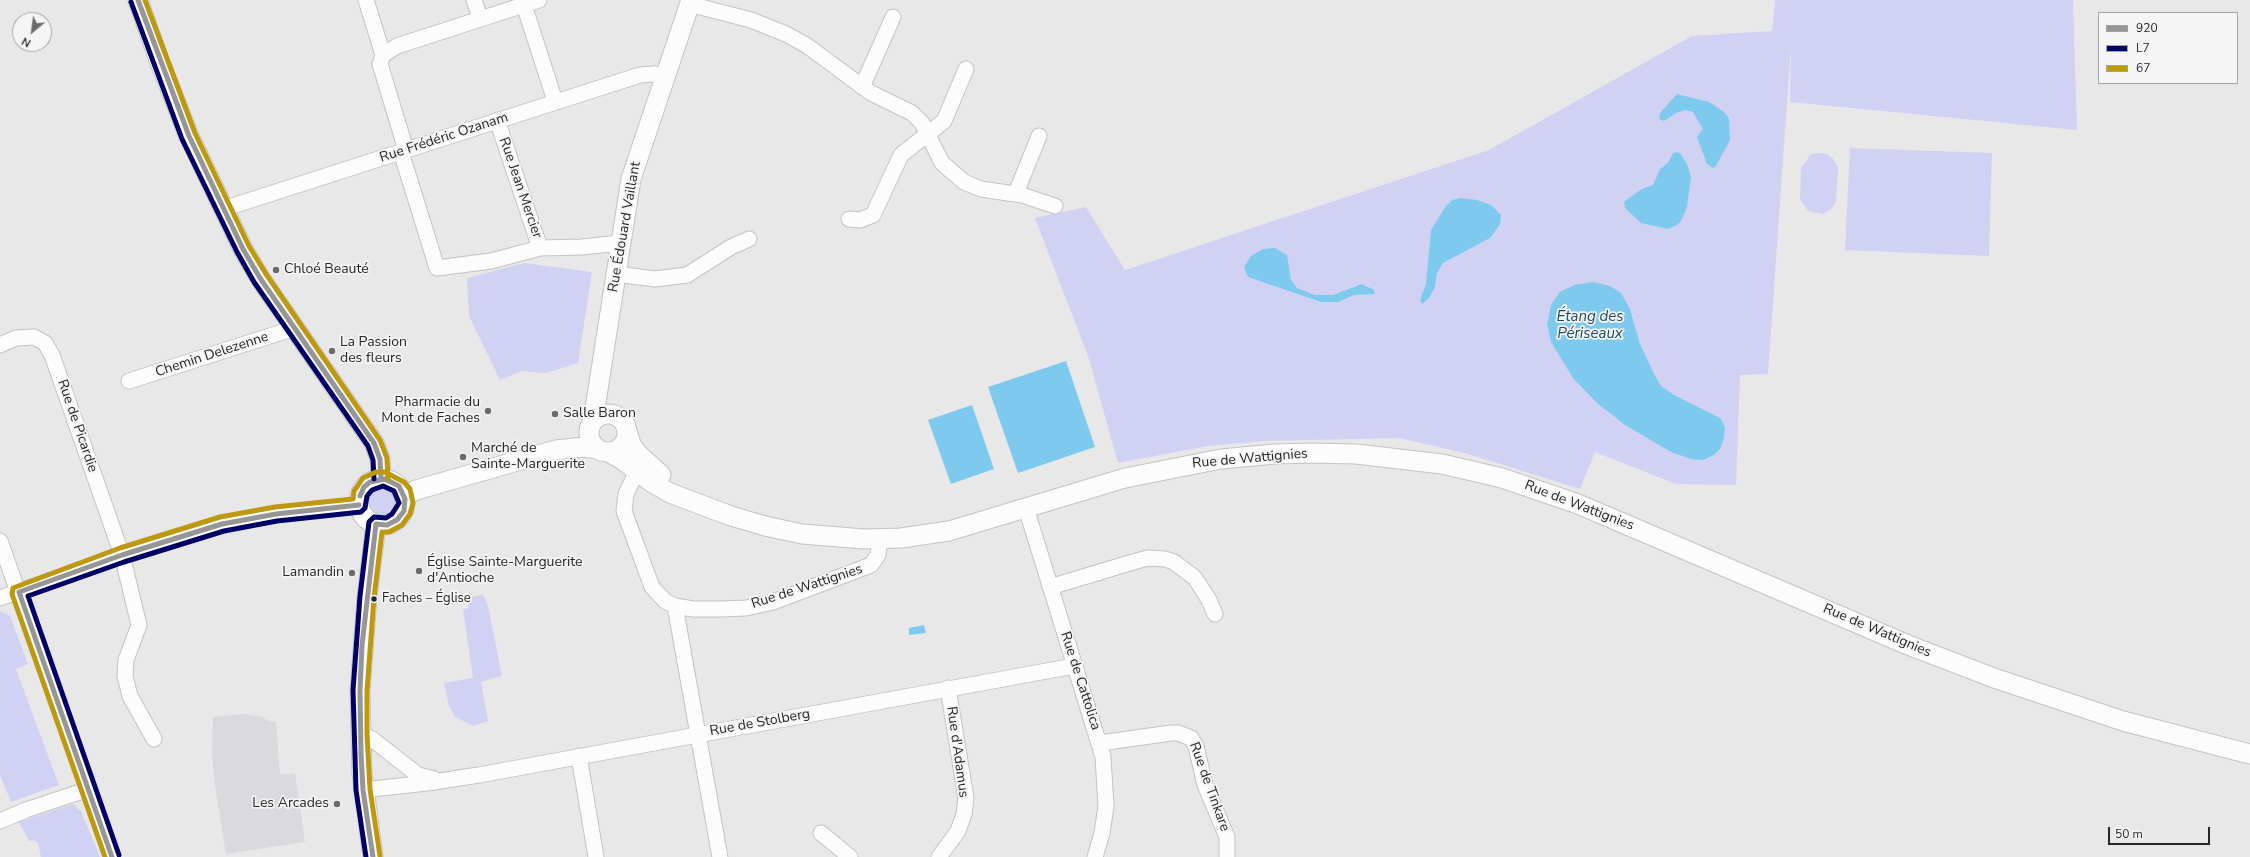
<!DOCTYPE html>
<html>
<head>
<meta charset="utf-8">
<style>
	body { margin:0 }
	#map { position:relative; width:2250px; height:857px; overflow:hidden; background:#e8e8e9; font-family:"Nunito Sans",sans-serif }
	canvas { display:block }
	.legend { position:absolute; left:2098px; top:12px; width:140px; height:72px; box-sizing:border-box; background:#f5f5f6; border:1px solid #a3a3a3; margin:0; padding:5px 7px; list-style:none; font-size:12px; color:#272727 }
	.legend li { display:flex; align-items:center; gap:8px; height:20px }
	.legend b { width:20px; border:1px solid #a3a3a3 }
	.north { position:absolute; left:12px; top:12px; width:40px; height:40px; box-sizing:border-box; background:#f5f5f6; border:1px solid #a3a3a3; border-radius:50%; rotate:209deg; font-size:11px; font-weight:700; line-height:16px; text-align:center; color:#272727 }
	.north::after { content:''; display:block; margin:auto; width:14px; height:18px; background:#6b6b6b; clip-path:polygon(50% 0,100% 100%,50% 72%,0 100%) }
	.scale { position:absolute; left:2108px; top:827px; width:102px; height:18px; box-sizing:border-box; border:2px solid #272727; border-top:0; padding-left:5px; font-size:12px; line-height:14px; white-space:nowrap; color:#272727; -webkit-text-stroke:3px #f5f5f6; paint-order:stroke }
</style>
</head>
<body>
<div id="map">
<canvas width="2250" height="857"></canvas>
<ul class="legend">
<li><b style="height:5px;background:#969696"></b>920</li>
<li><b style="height:5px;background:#006"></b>L7</li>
<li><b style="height:5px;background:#be980e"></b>67</li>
</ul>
<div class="north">N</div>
<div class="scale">50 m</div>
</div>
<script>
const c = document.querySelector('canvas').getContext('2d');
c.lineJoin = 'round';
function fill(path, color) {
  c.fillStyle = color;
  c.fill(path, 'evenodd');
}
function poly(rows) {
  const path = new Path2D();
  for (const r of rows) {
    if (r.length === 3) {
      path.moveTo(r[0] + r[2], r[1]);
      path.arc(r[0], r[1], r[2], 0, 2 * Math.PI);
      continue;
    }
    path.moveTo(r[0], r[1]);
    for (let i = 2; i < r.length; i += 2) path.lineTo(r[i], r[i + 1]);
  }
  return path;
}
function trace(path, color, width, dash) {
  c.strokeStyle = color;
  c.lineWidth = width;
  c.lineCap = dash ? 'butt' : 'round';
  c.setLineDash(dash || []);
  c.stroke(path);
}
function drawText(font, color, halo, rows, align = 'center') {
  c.font = font + ' "Nunito Sans",sans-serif';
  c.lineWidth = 3.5;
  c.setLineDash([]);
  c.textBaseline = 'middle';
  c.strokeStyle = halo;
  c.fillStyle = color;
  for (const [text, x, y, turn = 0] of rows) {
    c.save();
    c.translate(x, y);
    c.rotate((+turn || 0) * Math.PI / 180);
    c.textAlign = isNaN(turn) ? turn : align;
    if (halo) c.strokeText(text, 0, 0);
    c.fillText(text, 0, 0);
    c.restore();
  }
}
fill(poly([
	[243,714,262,717,270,722,276,722,280,775,295,773,305,842,226,854,215,785,212,754,213,717]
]), '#d9d9de');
fill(poly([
	[1775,0,2073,0,2077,130,1790,102,1791,45,1768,374,1740,375,1736,485,1676,484,1595,452,1580,489,1465,453,1399,438,1263,441,1208,446,1118,463,1089,359,1035,218,1086,207,1125,270,1489,150,1692,36,1772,31],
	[1850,148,1992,153,1989,256,1845,250],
	[1820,153,1827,154,1833,159,1838,168,1836,202,1831,209,1823,214,1808,211,1800,199,1801,168,1811,154],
	[524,263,592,272,578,363,546,373,522,371,500,380,469,316,467,278],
	[383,501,16],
	[483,595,488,605,502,676,481,682,488,721,473,726,455,717,449,706,444,683,473,678,463,609,469,608,467,600,469,600,469,597],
	[0,611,10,616,28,664,16,669,59,785,11,802,0,775],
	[73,804,81,811,100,857,41,857,38,843,33,840,29,841,19,822]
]), '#d1d2f3');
fill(poly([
	[1677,94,1709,102,1724,112,1729,118,1730,140,1716,166,1713,168,1707,164,1697,137,1703,129,1693,112,1686,110,1676,113,1664,121,1659,119,1660,113],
	[1676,152,1680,153,1687,164,1691,177,1687,207,1681,221,1677,225,1668,229,1641,223,1625,208,1624,202,1640,190,1653,185,1660,169,1668,163,1673,153],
	[1461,198,1477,200,1491,205,1501,215,1500,224,1490,238,1443,263,1437,273,1435,287,1429,298,1422,304,1420,300,1426,284,1431,230,1446,206,1452,200],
	[1275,248,1287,255,1291,280,1297,288,1315,295,1333,295,1362,284,1374,290,1375,294,1354,295,1338,302,1321,302,1248,277,1244,267,1251,256,1263,249],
	[1593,282,1610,286,1621,293,1630,309,1640,344,1654,374,1661,386,1674,395,1720,418,1725,427,1724,438,1720,449,1714,455,1703,460,1691,459,1671,452,1625,425,1597,403,1573,378,1551,342,1547,324,1551,305,1560,292,1574,285],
	[1066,361,1095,447,1018,473,988,387],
	[972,405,994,469,951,484,928,420],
	[924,625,926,633,909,635,909,628]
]), '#7ecaef');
const minor = poly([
	[366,0,383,55,380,64,406,150],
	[474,0,480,18],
	[689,4,751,20,786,34,806,45,871,93,912,113,922,123,942,163,964,182,981,189,1022,195,1055,206],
	[524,5,555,101],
	[383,55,397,46,539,0],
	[862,87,893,17],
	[401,152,437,268,491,261,540,248,497,120],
	[1016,193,1039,136],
	[223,209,640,75,654,74,665,75],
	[849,219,860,220,873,215,901,155,944,121,966,69],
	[540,248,582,247,620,243],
	[616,274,655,279,687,275,731,247,749,239],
	[0,345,16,338,34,337,45,343,52,355,122,555,139,625,126,660,125,676,130,696,154,739],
	[129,381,295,328],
	[637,471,626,494,624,511,652,587,665,601,675,606,693,609,721,609,746,608,773,602,871,565,878,555,880,539],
	[1026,508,1103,757,1106,806,1102,833,1095,857],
	[0,541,112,857],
	[1050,587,1133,562,1148,558,1165,559,1174,562,1195,578,1209,600,1215,614],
	[0,598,122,555,222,524,276,514,359,505],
	[675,606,720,857],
	[360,734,372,739,418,775,434,779],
	[1100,743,1171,733,1178,733,1191,738,1196,746,1205,785,1227,837,1227,857],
	[579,756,596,857],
	[363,790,427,783,479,775,1074,666],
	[0,821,26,810,89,789],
	[821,833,850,857],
	[939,857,958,831,964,814,966,798,948,688]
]);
const tertiary = poly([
	[138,0,159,60,189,136,243,249,260,278,374,443,380,459,381,479],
	[608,433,19],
	[593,421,631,179,691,0],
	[627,431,631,444,637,453,661,475],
	[608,452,621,459,651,482,670,493,731,516,765,526,802,534,864,539,901,538,949,531,1125,478,1221,459,1275,454,1312,453,1356,454,1442,464,1502,478,1578,504,1908,645,1994,678,2123,721,2250,754],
	[382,502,23],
	[405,496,416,490,556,450,584,447,598,449],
	[373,857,362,773,360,691,367,597,376,524]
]);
trace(minor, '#c3c3c4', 17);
trace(tertiary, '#c3c3c4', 21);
trace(minor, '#fcfcfc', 15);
trace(tertiary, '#fcfcfc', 19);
trace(poly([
	[138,0,189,136,243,249,260,278,374,443,380,459,381,479],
	[360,496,364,487,370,482,385,479,399,486,405,499,404,511,397,520,387,525,376,524,362,645,360,691,361,754,363,790,373,857],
	[19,592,122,555,222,524,276,514,359,505],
	[19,592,112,857]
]), '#969696', 5);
trace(poly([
	[131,2,182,139,237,252,254,282,368,446,373,460,374,479],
	[119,855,28,596,124,562,224,531,277,521,361,512,365,508,367,496,372,490,383,486,394,491,399,503,392,514,386,518,374,517,369,522,360,596,353,690,356,790,366,857]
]), '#006', 5);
trace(poly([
	[145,0,195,133,249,246,266,274,380,440,387,458,388,479],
	[105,857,12,594,13,588,120,548,220,517,275,507,353,499,354,491,363,478,376,472,385,472,404,482,410,489,413,503,410,514,402,525,389,532,382,532,374,598,367,691,367,734,370,789,380,856]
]), '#be980e', 5);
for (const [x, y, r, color] of [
	[276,270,4,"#6b6b6b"],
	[332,351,4,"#6b6b6b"],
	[488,411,4,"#6b6b6b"],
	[555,414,4,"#6b6b6b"],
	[463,457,4,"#6b6b6b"],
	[419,571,4,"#6b6b6b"],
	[352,573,4,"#6b6b6b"],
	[374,599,3.5,"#272727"],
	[337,804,4,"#6b6b6b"]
]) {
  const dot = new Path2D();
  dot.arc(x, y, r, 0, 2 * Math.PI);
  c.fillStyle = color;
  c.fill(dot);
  trace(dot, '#f5f5f6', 1.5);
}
drawText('13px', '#272727', '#f5f5f6', [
	["Faches – Église",382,599]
], 'left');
drawText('14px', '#272727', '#f5f5f6', [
	["Rue Frédéric Ozanam",444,138,-18],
	["Rue Jean Mercier",520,188,71],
	["Rue Édouard Vaillant",625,227,-80],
	["Chemin Delezenne",212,355,-18],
	["Rue de Picardie",77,426,71],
	["Rue de Wattignies",1250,459,-5],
	["Rue de Wattignies",1579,506,21],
	["Rue de Wattignies",807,587,-18],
	["Rue de Wattignies",1877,631,23],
	["Rue de Cattolica",1080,681,72],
	["Rue de Stolberg",760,723,-10],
	["Rue d'Adamus",957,752,82],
	["Rue de Tinkare",1209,787,70]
]);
drawText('14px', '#272727', '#f5f5f6', [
	["Chloé Beauté",284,270],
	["La Passion",340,343],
	["des fleurs",340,359],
	["Pharmacie du",480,403,"right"],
	["Mont de Faches",480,419,"right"],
	["Salle Baron",563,414],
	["Marché de",471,449],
	["Sainte-Marguerite",471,465],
	["Église Sainte-Marguerite",427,563],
	["d'Antioche",427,579],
	["Lamandin",344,573,"right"],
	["Les Arcades",329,804,"right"]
], 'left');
drawText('italic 15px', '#1e4b61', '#f5f5f6', [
	["Étang des",1590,317],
	["Périseaux",1590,334]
]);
</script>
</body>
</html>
